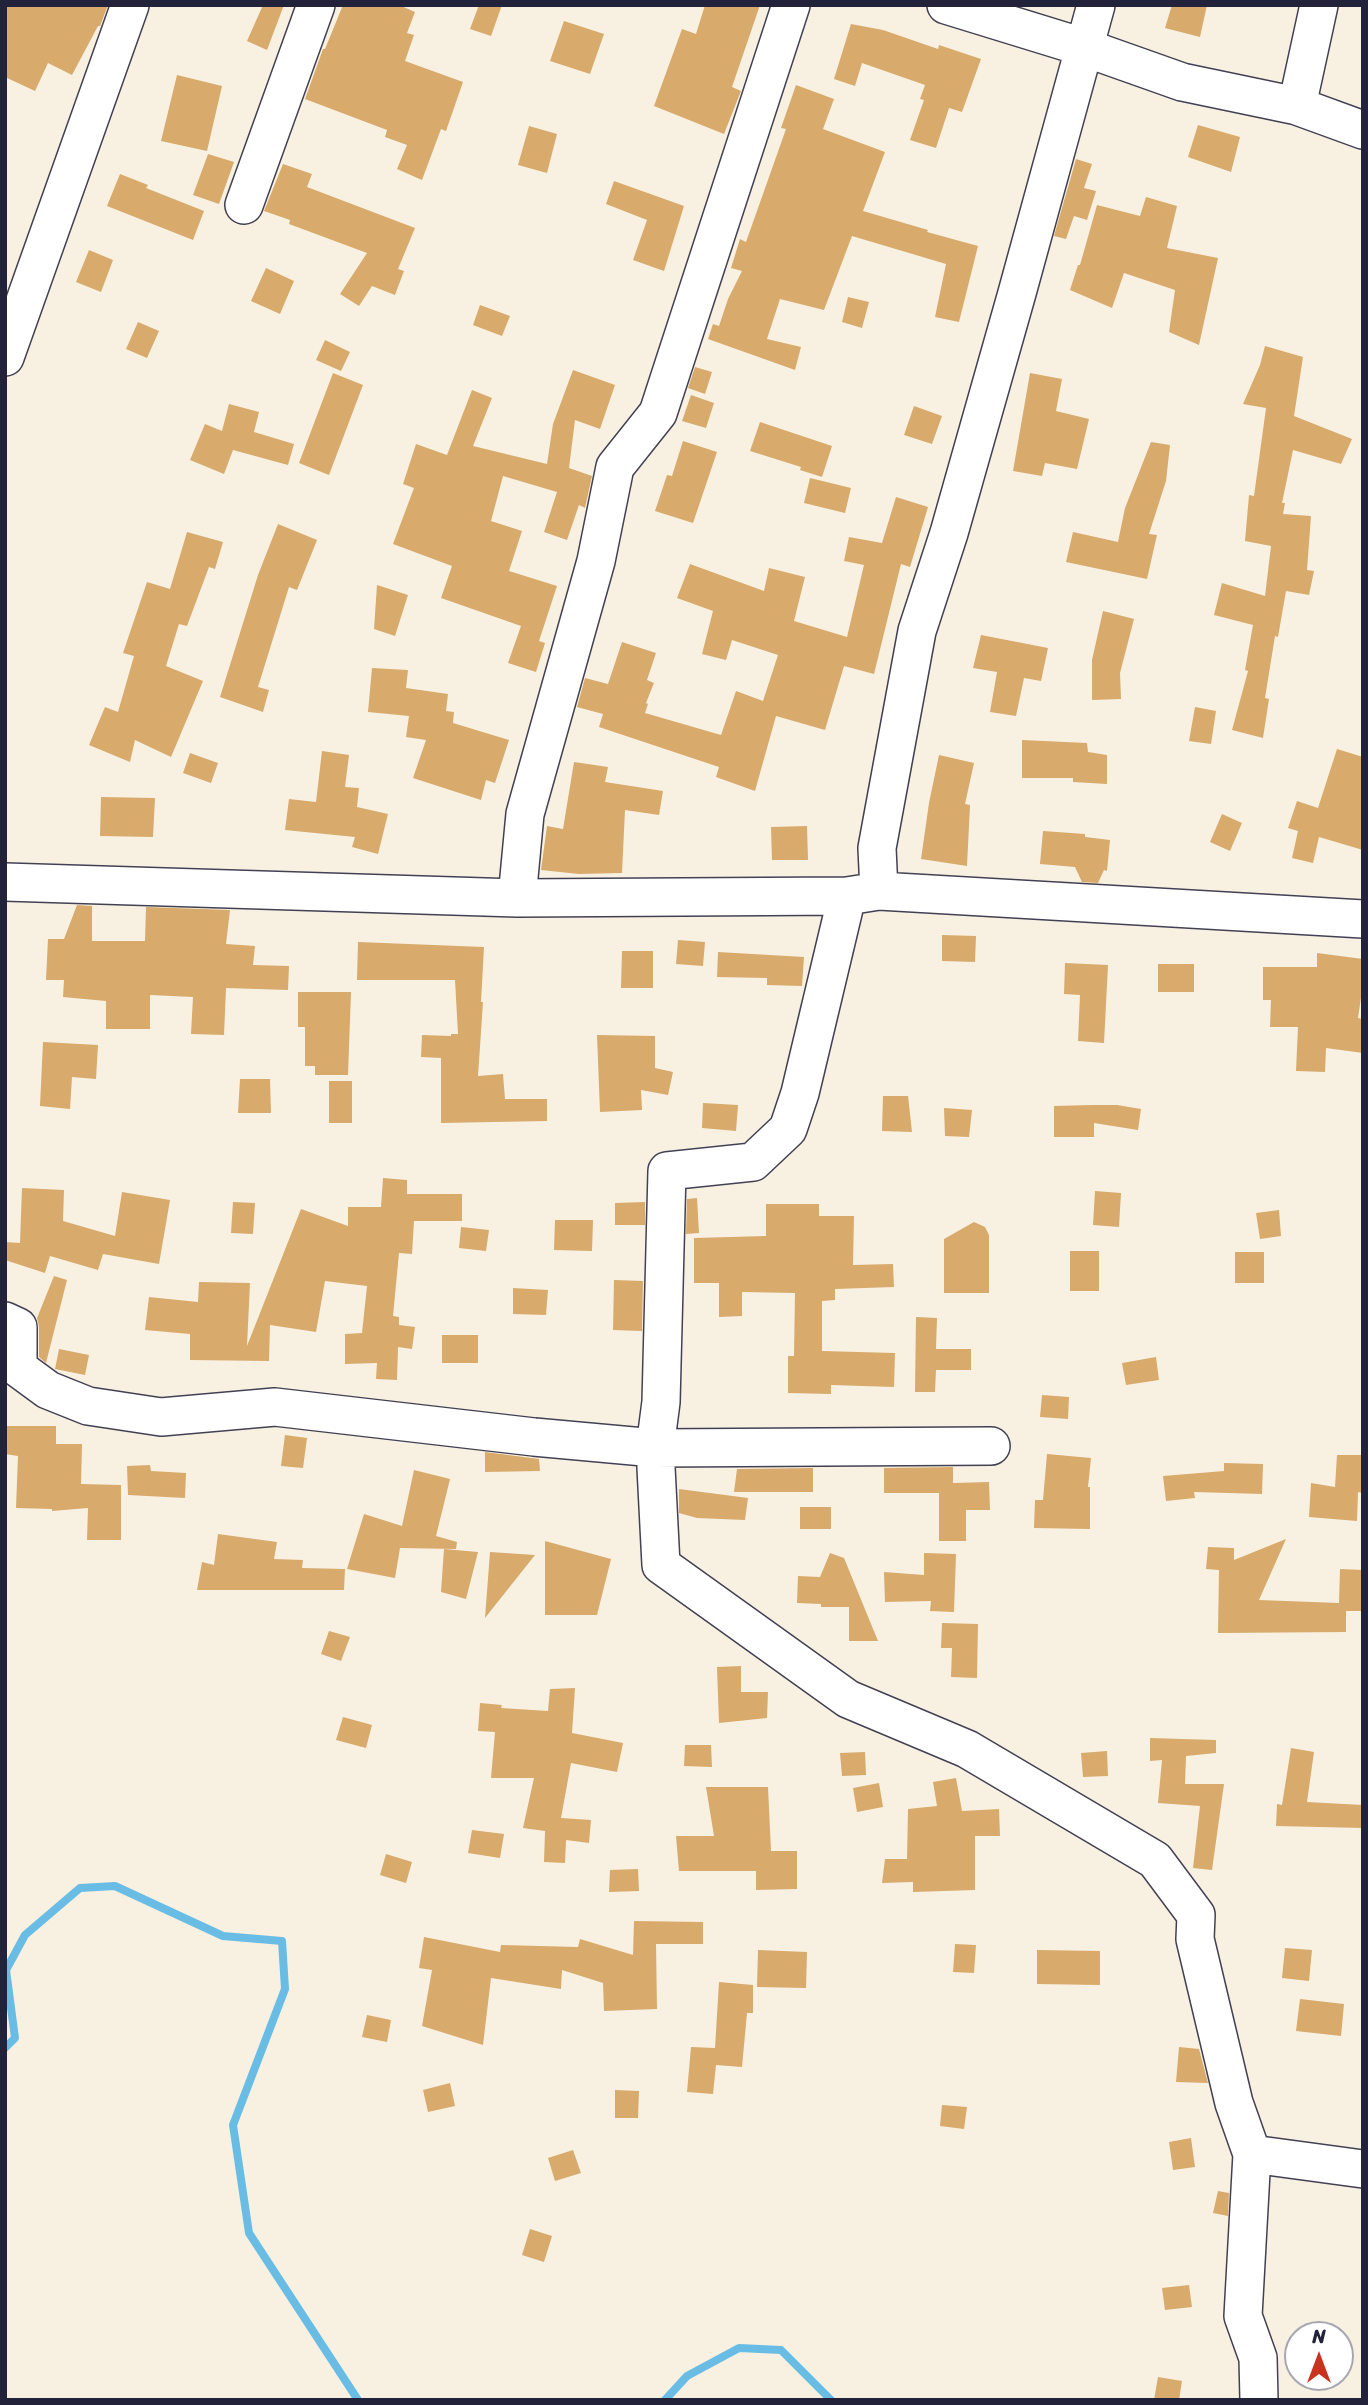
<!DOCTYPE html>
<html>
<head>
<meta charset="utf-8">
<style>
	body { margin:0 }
	#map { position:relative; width:1368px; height:2405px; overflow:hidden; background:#f8f1e2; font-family:Sriracha,sans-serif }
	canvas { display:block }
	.frame { position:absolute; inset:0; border:7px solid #22223b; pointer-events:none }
	.north { position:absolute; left:1284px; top:2321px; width:70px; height:70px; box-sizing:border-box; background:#fff; border:2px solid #a7a7b1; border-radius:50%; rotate:0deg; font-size:19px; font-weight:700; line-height:28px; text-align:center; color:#22223b }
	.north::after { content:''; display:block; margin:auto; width:24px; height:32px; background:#c8321e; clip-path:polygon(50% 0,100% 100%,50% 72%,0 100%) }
</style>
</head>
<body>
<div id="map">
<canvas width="1368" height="2405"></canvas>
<div class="frame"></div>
<div class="north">N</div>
</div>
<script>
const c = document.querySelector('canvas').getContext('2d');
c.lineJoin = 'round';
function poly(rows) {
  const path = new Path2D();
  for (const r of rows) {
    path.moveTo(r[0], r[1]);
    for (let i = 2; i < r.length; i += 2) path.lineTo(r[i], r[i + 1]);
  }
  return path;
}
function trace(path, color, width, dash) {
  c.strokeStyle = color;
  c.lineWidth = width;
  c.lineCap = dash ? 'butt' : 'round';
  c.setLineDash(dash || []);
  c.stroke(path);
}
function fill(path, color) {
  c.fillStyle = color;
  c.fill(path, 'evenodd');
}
trace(poly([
	[5,2048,15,2038,6,1970,25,1935,80,1888,115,1886,223,1936,282,1941,285,1989,233,2125,249,2233,358,2400],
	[665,2400,687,2376,739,2348,781,2350,831,2400]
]), '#69bde5', 8);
fill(poly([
	[5,5,108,5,100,26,98,26,72,75,48,63,35,91,5,77],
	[263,5,284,5,267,50,247,41],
	[343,5,399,5,415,12,407,33,414,35,405,61,463,82,446,131,441,129,422,180,397,169,407,145,385,137,387,130,305,99,323,49,325,49],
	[479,5,502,5,491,36,470,29],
	[705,5,760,5,732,87,741,91,724,134,654,106,682,29,696,34],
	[1172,5,1207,5,1200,37,1165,28],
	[564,21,604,34,590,74,550,61],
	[851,24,883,30,938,49,939,45,981,59,962,112,949,108,936,148,910,140,924,100,920,99,925,85,862,63,855,86,834,79],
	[177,75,222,86,207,151,161,141],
	[796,85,834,99,823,129,885,152,863,211,928,230,927,232,978,246,959,322,935,317,946,264,852,236,824,310,780,299,767,339,801,347,795,370,708,339,713,324,719,326,728,299,742,271,731,268,740,239,746,242,786,129,781,128],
	[1198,125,1240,137,1231,172,1188,157],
	[529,126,557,134,547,173,518,165],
	[208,154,234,162,219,204,193,195],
	[1076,159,1092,164,1084,188,1096,191,1087,220,1074,216,1066,239,1054,236],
	[283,164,312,174,307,187,415,228,398,269,404,271,395,295,372,286,359,306,340,294,367,253,289,224,290,220,264,211],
	[120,174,148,185,146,188,204,211,193,240,107,206],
	[614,181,684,206,664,271,633,260,647,220,606,204],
	[1146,197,1177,206,1167,248,1218,258,1199,345,1169,332,1175,290,1124,273,1112,308,1070,290,1078,265,1080,265,1097,205,1140,216],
	[89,250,113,260,101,292,76,282],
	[266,268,294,281,280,314,251,301],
	[848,297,869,302,862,328,842,322],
	[480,305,510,316,502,336,473,325],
	[138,322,159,331,147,358,126,349],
	[325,340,350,352,341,371,316,360],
	[1265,346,1303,357,1294,416,1352,439,1341,464,1293,450,1282,503,1285,503,1283,514,1311,516,1307,570,1314,571,1309,595,1286,591,1278,637,1275,636,1265,698,1269,699,1263,738,1232,730,1248,671,1245,670,1253,625,1214,615,1222,583,1265,596,1271,546,1245,541,1249,495,1254,496,1266,408,1243,404,1260,365],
	[695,367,712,372,705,394,688,388],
	[573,370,615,385,600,429,575,420,569,468,592,476,585,508,579,505,567,540,544,532,557,492,503,476,491,521,522,531,509,571,557,586,539,641,545,643,536,672,508,663,521,626,441,598,452,566,393,544,414,488,403,484,416,444,447,455,472,390,492,398,473,446,547,464,553,424],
	[333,373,363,385,329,475,299,463],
	[1030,373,1062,379,1056,411,1089,419,1077,469,1045,463,1042,476,1013,471],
	[691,395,714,403,706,428,682,421],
	[229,404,259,412,254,432,294,444,288,465,233,450,224,474,190,460,205,424,222,431],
	[914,406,942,416,932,444,904,435],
	[760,422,832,446,822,477,800,470,801,467,750,451],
	[683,441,717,452,693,523,655,511,667,475,672,476],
	[1151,442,1170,445,1166,481,1149,534,1157,535,1147,579,1066,562,1073,532,1118,542,1125,508],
	[810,478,851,488,845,513,804,503],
	[896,497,928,507,910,567,901,564,874,674,844,666,825,730,776,716,755,791,716,777,719,767,599,727,603,714,577,707,585,678,608,684,622,642,656,653,647,680,654,683,646,703,648,704,645,713,721,735,736,691,763,701,778,655,732,640,726,660,702,654,713,611,677,598,690,564,764,591,769,568,805,577,794,621,847,637,864,565,844,561,849,537,882,543],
	[278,524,317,540,297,590,289,587,258,687,269,690,263,712,220,697,258,575],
	[187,532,223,542,215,569,209,567,187,626,179,624,166,666,203,681,171,757,135,740,130,762,89,745,105,707,118,712,134,656,123,653,147,582,170,589],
	[377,585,408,595,395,636,374,629],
	[1103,611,1134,619,1120,673,1121,699,1092,700,1092,660],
	[981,635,1048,648,1041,681,1024,678,1016,716,990,712,997,672,973,668],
	[372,668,408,670,406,688,448,694,446,711,454,712,453,723,509,740,495,783,486,780,481,800,413,778,426,740,406,737,409,716,368,712],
	[1195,707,1216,711,1211,744,1189,741],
	[1022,740,1087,743,1088,752,1107,755,1107,784,1073,782,1073,778,1022,778],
	[1337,749,1363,757,1363,850,1319,837,1313,863,1292,858,1298,831,1288,828,1297,801,1318,808],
	[322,751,349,755,345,787,359,788,357,807,388,814,378,854,352,847,355,837,285,830,289,799,316,802],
	[190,753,218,763,211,783,183,773],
	[939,755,974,763,965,804,970,805,967,866,921,859,929,803],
	[574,762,608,767,605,782,663,791,659,815,625,810,622,873,579,874,541,870,547,826,563,829],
	[101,797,155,798,153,837,100,836],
	[1222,814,1242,823,1230,851,1210,842],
	[807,826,808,860,772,860,771,827],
	[1043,831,1085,834,1085,837,1110,840,1107,871,1104,870,1098,883,1082,882,1075,867,1040,864],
	[77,905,92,906,92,941,145,941,146,907,230,910,226,944,255,946,253,965,289,966,288,990,226,988,224,1035,191,1034,193,997,150,995,150,1029,106,1029,106,1001,63,997,64,980,46,980,48,939,64,939],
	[942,935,976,936,975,962,942,961],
	[678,940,705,942,703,966,676,964],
	[358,942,484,947,481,1002,483,1002,478,1076,503,1074,505,1099,547,1099,547,1121,441,1123,441,1058,421,1057,422,1035,451,1036,451,1034,458,1034,455,980,357,980],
	[622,951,653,951,653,988,621,988],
	[718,952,804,957,802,986,767,985,767,978,717,977],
	[1317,953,1363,959,1363,984,1358,1018,1363,1019,1363,1053,1326,1048,1325,1072,1296,1071,1298,1027,1270,1027,1271,1000,1263,1000,1263,967,1317,967],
	[1065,963,1108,965,1104,1043,1078,1041,1080,995,1064,994],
	[1158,964,1194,964,1194,992,1158,992],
	[298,992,351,992,348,1075,315,1075,315,1066,305,1066,305,1027,298,1027],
	[597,1035,655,1036,655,1068,673,1072,668,1095,641,1090,642,1110,600,1112],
	[43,1042,98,1045,96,1079,72,1077,70,1109,40,1106],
	[240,1079,270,1079,271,1113,238,1113],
	[329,1081,352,1081,352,1123,329,1123],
	[883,1096,908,1096,912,1132,882,1131],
	[703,1103,738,1105,736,1131,702,1128],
	[1093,1105,1117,1105,1141,1109,1138,1130,1094,1123,1094,1137,1054,1137,1054,1106],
	[944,1108,972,1110,969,1137,945,1136],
	[383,1178,407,1180,407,1194,462,1194,462,1221,414,1221,412,1254,399,1253,393,1316,399,1317,399,1325,415,1327,412,1349,398,1347,397,1380,376,1379,377,1363,345,1364,345,1334,362,1333,367,1286,325,1281,316,1332,270,1325,269,1361,190,1360,190,1334,145,1330,149,1297,198,1302,199,1282,250,1283,247,1346,301,1209,348,1226,348,1207,381,1207],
	[22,1188,64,1190,63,1221,115,1236,122,1192,170,1200,159,1264,103,1254,98,1270,50,1256,45,1273,5,1260,5,1242,20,1243],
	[1095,1191,1121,1193,1119,1227,1093,1225],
	[697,1198,699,1233,686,1234,687,1199],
	[233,1202,255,1203,253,1234,231,1233],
	[645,1202,645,1225,615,1225,615,1203],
	[766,1204,819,1204,819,1216,854,1216,853,1265,893,1264,894,1287,835,1289,835,1300,822,1301,822,1351,895,1353,894,1387,831,1385,831,1394,788,1393,788,1356,794,1356,795,1293,742,1292,742,1316,719,1317,719,1283,694,1283,694,1238,766,1236],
	[1279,1210,1281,1236,1260,1239,1256,1213],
	[555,1220,593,1220,592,1251,554,1250],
	[974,1222,985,1227,989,1235,989,1293,944,1293,944,1239],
	[461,1227,489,1230,486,1251,459,1248],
	[1070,1251,1099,1251,1099,1291,1070,1291],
	[1235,1252,1264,1252,1264,1283,1235,1283],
	[54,1276,67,1280,46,1363,39,1357,39,1327,37,1318],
	[614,1280,643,1281,642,1331,613,1330],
	[513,1288,548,1290,546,1315,513,1314],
	[916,1317,937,1318,936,1349,971,1349,971,1370,936,1370,935,1392,915,1392],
	[442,1335,478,1335,478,1363,442,1363],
	[59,1349,89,1355,85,1375,55,1369],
	[1156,1357,1159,1380,1126,1385,1122,1363],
	[1042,1395,1069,1397,1068,1419,1040,1417],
	[5,1426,56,1426,56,1444,82,1444,81,1484,121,1485,121,1540,87,1540,88,1508,52,1511,52,1509,16,1508,18,1456,5,1454],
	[285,1435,307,1438,303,1468,281,1466],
	[485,1452,539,1459,540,1471,485,1472],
	[1047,1454,1091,1458,1088,1487,1090,1487,1090,1529,1034,1528,1035,1500,1043,1500],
	[1337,1455,1363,1455,1363,1493,1358,1492,1357,1521,1309,1517,1311,1483,1335,1487],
	[1224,1463,1263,1464,1262,1494,1194,1492,1195,1498,1166,1501,1163,1476,1224,1471],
	[150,1465,151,1471,186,1473,185,1498,128,1495,127,1466],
	[953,1467,953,1483,989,1482,990,1510,966,1510,966,1541,939,1541,939,1493,884,1493,884,1468],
	[813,1468,813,1492,734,1492,737,1469],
	[414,1470,450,1479,436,1536,457,1542,456,1549,400,1548,395,1578,347,1569,364,1514,402,1526],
	[679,1489,748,1498,745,1520,697,1518,679,1513],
	[800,1507,831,1507,831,1529,800,1529],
	[218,1534,277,1542,274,1559,303,1560,302,1568,345,1569,344,1590,197,1590,202,1562,214,1565],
	[1286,1539,1259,1600,1339,1603,1340,1569,1363,1570,1363,1611,1346,1611,1346,1632,1218,1633,1219,1570,1206,1569,1208,1547,1234,1548,1234,1560],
	[545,1541,611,1559,597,1615,545,1615],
	[444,1549,478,1552,466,1599,441,1592],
	[490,1552,535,1555,485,1618],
	[830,1553,844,1558,878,1641,849,1641,849,1607,821,1607,821,1604,797,1603,798,1576,820,1577],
	[924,1553,956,1554,954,1612,930,1611,931,1601,885,1602,884,1572,924,1575],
	[942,1623,978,1624,977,1678,951,1677,952,1648,941,1648],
	[329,1631,350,1637,341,1661,321,1654],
	[741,1666,741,1692,768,1692,767,1718,719,1723,717,1667],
	[575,1688,572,1733,623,1743,617,1772,571,1763,561,1818,591,1820,589,1843,566,1840,565,1863,544,1862,545,1831,523,1828,534,1778,491,1778,495,1732,478,1731,480,1703,502,1705,501,1708,548,1711,550,1689],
	[343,1717,372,1725,366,1748,336,1740],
	[1150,1738,1216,1740,1216,1753,1186,1756,1185,1784,1224,1784,1212,1870,1193,1868,1200,1806,1158,1803,1162,1760,1150,1761],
	[685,1745,711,1745,712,1767,684,1766],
	[1291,1748,1314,1752,1307,1802,1363,1805,1363,1828,1276,1826,1277,1804,1282,1805],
	[1107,1751,1108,1776,1083,1777,1081,1753],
	[865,1752,866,1775,842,1776,840,1753],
	[956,1778,962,1811,999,1809,1000,1836,975,1836,975,1890,913,1892,913,1882,882,1883,885,1859,907,1859,908,1809,937,1806,933,1782],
	[879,1783,883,1807,857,1812,853,1788],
	[706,1787,768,1787,771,1851,797,1851,797,1889,756,1890,756,1871,679,1871,676,1836,714,1836],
	[472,1830,504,1834,500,1858,468,1853],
	[386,1854,412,1862,406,1883,380,1875],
	[638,1869,639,1891,609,1892,610,1870],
	[634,1921,703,1922,703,1944,656,1944,657,2009,604,2011,603,1983,562,1970,561,1989,491,1978,483,2045,422,2026,432,1970,419,1968,424,1937,500,1952,501,1945,578,1947,580,1939,633,1955],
	[955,1944,976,1945,974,1973,953,1972],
	[1285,1948,1312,1950,1309,1981,1282,1978],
	[758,1950,807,1952,806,1988,757,1987],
	[1037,1950,1100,1951,1100,1985,1037,1984],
	[719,1982,753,1985,753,2013,747,2013,742,2067,716,2065,713,2094,687,2092,691,2047,715,2048],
	[1300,1999,1344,2004,1341,2036,1296,2031],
	[367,2015,391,2020,387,2042,362,2037],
	[1179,2047,1199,2049,1208,2083,1176,2082],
	[450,2083,455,2106,428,2112,423,2090],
	[615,2090,639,2091,638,2118,615,2118],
	[942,2105,967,2107,964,2129,940,2126],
	[1191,2138,1195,2167,1173,2170,1169,2142],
	[573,2150,581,2173,555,2181,548,2158],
	[1218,2191,1229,2193,1228,2216,1213,2213],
	[530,2229,552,2236,544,2262,522,2255],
	[1189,2285,1192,2307,1165,2310,1162,2288],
	[1158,2377,1182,2381,1179,2400,1154,2400]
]), '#d8aa6b');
const minor = poly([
	[946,5,1086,48,1182,82,1297,106,1363,130],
	[1297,106,1319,5],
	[244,205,316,5],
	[5,357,130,5],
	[5,882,517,898,847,896,879,891,1363,919],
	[879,891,877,848,917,631,949,533,1017,293,1096,5],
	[847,896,800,1093,788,1129,753,1162,667,1171,661,1402,655,1448,661,1565,848,1699,967,1749,1155,1860,1196,1915,1195,1939,1234,2103,1252,2154,1363,2169],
	[517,898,525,814,596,561,615,467,658,413,791,5],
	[5,1321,18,1327,18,1368,48,1390,88,1406,161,1417,275,1407,534,1437,655,1448,991,1446],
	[1252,2154,1243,2316,1258,2358,1259,2400]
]);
trace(minor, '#424154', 40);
trace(minor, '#fff', 37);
</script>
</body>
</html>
